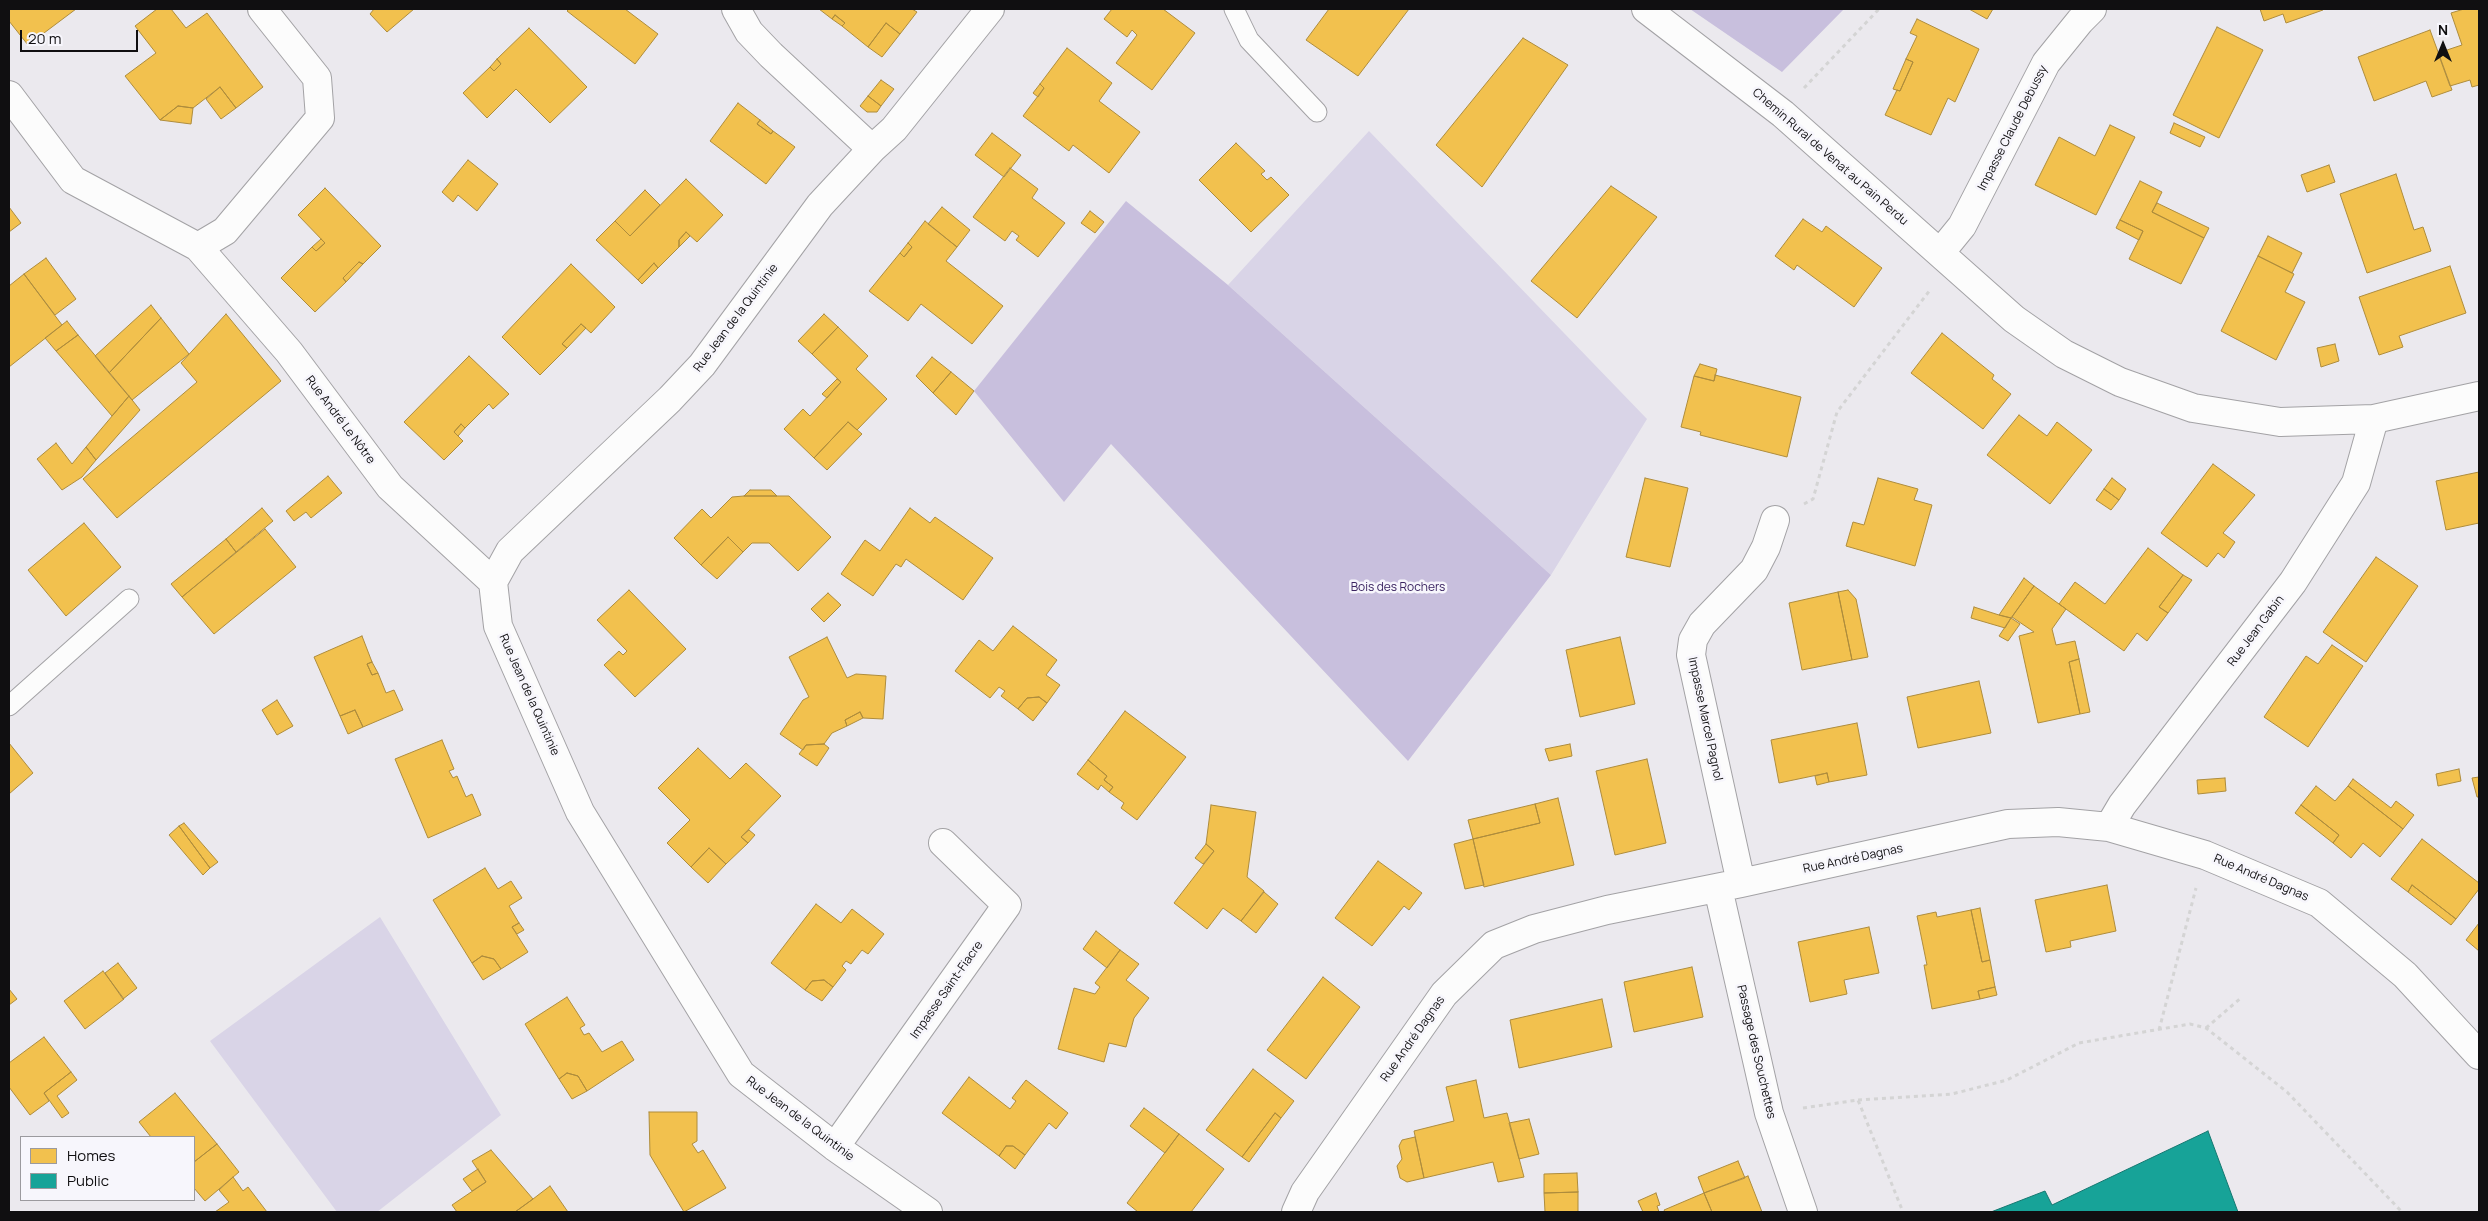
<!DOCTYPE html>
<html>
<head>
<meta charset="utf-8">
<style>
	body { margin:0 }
	#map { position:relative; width:2488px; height:1221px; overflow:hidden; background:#ebe9ee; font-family:Manrope,sans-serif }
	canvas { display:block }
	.frame { position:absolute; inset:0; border:10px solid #100f11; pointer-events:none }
	.legend { position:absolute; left:20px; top:1136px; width:175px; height:65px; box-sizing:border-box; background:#f7f6fc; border:1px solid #9b9a9e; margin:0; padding:6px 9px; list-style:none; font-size:15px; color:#100f11 }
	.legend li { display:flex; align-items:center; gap:10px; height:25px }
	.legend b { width:25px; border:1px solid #9b9a9e }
	.north { position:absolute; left:2418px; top:20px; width:50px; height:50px; -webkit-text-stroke:4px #f7f6fc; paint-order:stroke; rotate:0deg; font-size:14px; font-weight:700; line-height:20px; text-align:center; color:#100f11 }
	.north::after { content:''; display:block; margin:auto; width:18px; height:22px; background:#100f11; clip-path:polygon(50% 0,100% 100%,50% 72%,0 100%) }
	.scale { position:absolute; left:20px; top:30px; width:118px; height:22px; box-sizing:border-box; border:2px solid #100f11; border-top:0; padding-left:6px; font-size:15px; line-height:18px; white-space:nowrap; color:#100f11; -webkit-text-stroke:4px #f7f6fc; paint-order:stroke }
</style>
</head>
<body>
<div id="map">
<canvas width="2488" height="1221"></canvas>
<div class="frame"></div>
<ul class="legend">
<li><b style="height:14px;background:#f2c14e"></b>Homes</li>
<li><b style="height:14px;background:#17a398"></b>Public</li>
</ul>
<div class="north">N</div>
<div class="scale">20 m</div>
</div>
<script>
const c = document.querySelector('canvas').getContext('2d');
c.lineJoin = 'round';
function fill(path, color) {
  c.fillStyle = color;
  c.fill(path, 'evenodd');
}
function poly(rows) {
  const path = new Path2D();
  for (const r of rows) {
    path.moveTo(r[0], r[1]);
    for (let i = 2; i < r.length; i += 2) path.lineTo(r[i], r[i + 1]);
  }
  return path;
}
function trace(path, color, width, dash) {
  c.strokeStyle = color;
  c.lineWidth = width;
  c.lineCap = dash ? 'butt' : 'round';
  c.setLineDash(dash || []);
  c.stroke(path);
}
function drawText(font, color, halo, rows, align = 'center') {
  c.font = font + ' Manrope,sans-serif';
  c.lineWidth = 5;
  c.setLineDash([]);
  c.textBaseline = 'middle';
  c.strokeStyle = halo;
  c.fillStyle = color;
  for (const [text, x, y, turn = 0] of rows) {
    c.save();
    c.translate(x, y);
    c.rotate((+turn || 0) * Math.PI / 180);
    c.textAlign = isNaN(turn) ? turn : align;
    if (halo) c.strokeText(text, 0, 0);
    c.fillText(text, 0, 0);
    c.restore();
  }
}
fill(poly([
	[1369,131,1647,419,1551,575,1228,285],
	[380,917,501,1115,377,1212,337,1212,210,1041]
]), '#d9d4e7');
fill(poly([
	[1690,9,1844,9,1782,72],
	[1126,201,1228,285,1551,575,1408,761,1111,444,1064,502,974,391]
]), '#c8bfdd');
const homes = poly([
	[9,9,76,9,28,45,9,21,9,9],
	[157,9,171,9,186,28,207,13,263,87,236,108,220,87,193,108,178,106,160,120,125,76,156,53,135,26,157,9],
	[374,9,414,9,387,32,370,14,374,9],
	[569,9,625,9,658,34,635,64,567,11,569,9],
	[819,9,912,9,917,12,900,34,886,23,868,47,842,26,845,23,835,15,832,19,819,9],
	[1112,9,1163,9,1195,33,1152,90,1116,63,1137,35,1132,30,1127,37,1104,19,1112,9],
	[1329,9,1409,9,1358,76,1306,40,1329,9],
	[1969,9,1993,9,1987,19,1969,9],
	[2260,9,2323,9,2323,10,2286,23,2283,14,2264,21,2260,9],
	[2464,9,2479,9,2479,85,2472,87,2470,80,2450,86,2438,53,2462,45,2451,13,2464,9],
	[835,15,845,23,842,26,832,19,835,15],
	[1917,19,1979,49,1955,102,1948,98,1931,135,1885,115,1897,90,1900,91,1913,62,1906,59,1917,36,1910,33,1917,19],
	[886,23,900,34,882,57,868,47,886,23],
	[2217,27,2263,50,2219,138,2173,115,2217,27],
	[529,28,587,87,550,123,516,89,487,118,463,93,490,67,494,71,501,64,497,59,529,28],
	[2430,30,2452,90,2432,97,2426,81,2374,101,2358,57,2430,30],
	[1523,38,1568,65,1482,187,1436,145,1523,38],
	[1067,48,1112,83,1099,101,1140,132,1109,173,1073,145,1069,151,1023,116,1044,88,1040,84,1067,48],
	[497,59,501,64,494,71,490,67,497,59],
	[1906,59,1913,62,1900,91,1893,89,1906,59],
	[881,80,894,89,881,106,868,96,881,80],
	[1040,84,1044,88,1038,97,1033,93,1040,84],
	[220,87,236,108,221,119,206,99,220,87],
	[868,96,881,106,877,112,867,112,860,106,868,96],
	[738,103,760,120,757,124,771,134,773,131,795,147,766,184,710,141,738,103],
	[178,106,193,108,191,124,160,120,178,106],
	[760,120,773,131,771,134,757,124,760,120],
	[2174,123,2205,137,2200,147,2170,133,2174,123],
	[2110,125,2135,137,2096,215,2035,185,2059,137,2095,156,2110,125],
	[992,133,1021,155,1004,177,975,155,992,133],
	[1236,143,1265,171,1261,174,1267,180,1271,177,1289,195,1251,232,1199,180,1236,143],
	[468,160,498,184,477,211,458,195,453,202,442,192,468,160],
	[2329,165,2335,182,2307,192,2301,175,2329,165],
	[1010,168,1038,189,1032,198,1065,223,1038,257,1016,240,1019,236,1012,231,1005,241,973,217,1010,168],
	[2396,174,2414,230,2423,227,2431,251,2367,273,2340,194,2396,174],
	[686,179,723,215,697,242,686,232,679,240,679,247,658,268,654,263,638,280,596,240,615,221,630,236,686,179],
	[2140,181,2162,192,2152,212,2204,238,2181,284,2129,259,2143,231,2120,220,2140,181],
	[1611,186,1657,217,1577,318,1531,281,1611,186],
	[325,188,381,246,363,264,359,262,343,278,346,282,315,312,281,278,312,247,316,251,325,243,298,215,325,188],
	[645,190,660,205,630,236,615,221,645,190],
	[2157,203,2209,228,2204,238,2152,212,2157,203],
	[9,207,21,223,9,232,9,207],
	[942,207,970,230,957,247,928,224,942,207],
	[1090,211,1104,222,1095,233,1081,223,1090,211],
	[1803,219,1822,232,1826,226,1882,268,1854,307,1797,265,1794,270,1775,256,1803,219],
	[2120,220,2143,231,2139,240,2116,228,2120,220],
	[925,221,957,247,946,261,1003,306,972,344,921,304,908,321,869,291,900,253,904,257,912,247,908,243,925,221],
	[686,232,690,236,679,247,679,240,686,232],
	[2268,236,2302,253,2292,273,2258,256,2268,236],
	[321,239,325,243,316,251,312,247,321,239],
	[908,243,912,247,904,257,900,253,908,243],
	[2258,256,2294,274,2285,292,2305,302,2276,360,2221,331,2258,256],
	[46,258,76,299,55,315,24,274,46,258],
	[359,262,363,264,346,282,343,278,359,262],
	[654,263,658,268,642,284,638,280,654,263],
	[571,264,615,307,591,333,581,324,562,344,567,348,540,375,502,337,571,264],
	[2450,266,2466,313,2399,336,2403,347,2379,355,2359,297,2450,266],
	[24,274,62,325,9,367,9,286,24,274],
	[151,305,161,318,109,373,95,356,151,305],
	[226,314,281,381,117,518,83,479,197,382,181,363,226,314],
	[824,314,838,327,812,354,798,341,824,314],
	[161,318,189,354,132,400,109,373,161,318],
	[67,321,78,335,56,351,45,338,67,321],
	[581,324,586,328,567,348,562,344,581,324],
	[838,327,868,356,856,369,887,399,857,430,848,422,814,458,784,429,803,409,810,416,841,382,812,354,838,327],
	[1942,333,1994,375,1992,379,2011,394,1983,429,1911,373,1942,333],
	[78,335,129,396,112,416,56,351,78,335],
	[2335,344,2339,361,2321,367,2317,348,2335,344],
	[469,356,509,394,493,409,489,404,465,428,461,424,454,432,463,441,444,460,404,422,469,356],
	[932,357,951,372,933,393,916,376,932,357],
	[1700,364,1717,369,1714,381,1694,376,1700,364],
	[951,372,974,391,956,415,933,393,951,372],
	[1715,375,1801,397,1787,457,1700,435,1701,432,1681,427,1694,376,1714,381,1715,375],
	[837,379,841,382,827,398,822,394,837,379],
	[129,396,140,410,96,460,86,447,129,396],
	[2019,415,2047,436,2057,422,2092,450,2050,504,1987,455,2019,415],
	[848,422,862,434,827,470,814,458,848,422],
	[461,424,465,428,458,436,454,432,461,424],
	[56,443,72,464,86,447,96,460,82,477,62,490,37,459,56,443],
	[2213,464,2255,495,2223,533,2235,542,2224,558,2218,553,2207,567,2161,533,2213,464],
	[2479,472,2479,523,2446,530,2436,481,2479,472],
	[328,476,342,493,311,518,306,512,294,521,286,511,328,476],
	[1645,478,1688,488,1670,567,1626,557,1645,478],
	[1878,478,1918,489,1914,500,1932,505,1915,566,1846,546,1853,522,1864,525,1878,478],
	[2112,478,2126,489,2119,500,2104,489,2112,478],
	[2104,489,2119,500,2111,510,2096,500,2104,489],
	[750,490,771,490,777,496,744,496,750,490],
	[744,496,789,496,831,537,798,571,769,543,752,543,743,552,728,537,701,565,674,538,702,509,711,518,732,497,744,496],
	[262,508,273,521,236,552,226,539,262,508],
	[910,508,930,523,935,517,993,558,963,600,906,559,901,567,896,564,873,596,841,574,865,540,880,551,910,508],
	[84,523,121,567,66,616,28,570,84,523],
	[265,529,296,567,214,634,182,597,265,529],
	[728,537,743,552,717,579,701,565,728,537],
	[226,539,236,552,182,597,171,584,226,539],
	[2148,548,2183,575,2159,607,2168,613,2147,641,2137,633,2124,651,2059,604,2075,582,2105,604,2148,548],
	[2376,557,2418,586,2366,662,2323,632,2376,557],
	[2183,575,2192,580,2168,613,2159,607,2183,575],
	[2024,578,2034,586,2011,618,1999,615,2024,578],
	[2034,586,2066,609,2052,629,2056,645,2075,641,2079,659,2069,662,2080,714,2038,723,2019,636,2034,632,2012,617,2034,586],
	[629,590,686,649,635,697,604,665,619,651,623,655,627,651,597,620,629,590],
	[1848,590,1856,599,1868,657,1852,660,1838,592,1848,590],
	[1838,592,1852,660,1802,670,1789,603,1838,592],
	[828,593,841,605,824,622,811,609,828,593],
	[1974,607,1999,615,2011,618,2005,628,1971,618,1974,607],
	[2011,618,2020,624,2008,641,1999,636,2011,618],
	[1013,626,1057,660,1046,675,1060,685,1047,703,1039,697,1027,698,1018,709,1001,696,1005,691,999,687,990,698,955,671,979,640,993,651,1013,626],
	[362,636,372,662,367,664,372,675,378,673,386,693,394,690,403,710,363,727,355,710,340,716,314,657,362,636],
	[827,637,847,678,856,674,886,676,883,719,863,718,860,712,845,720,847,726,832,733,824,744,806,745,803,750,780,734,803,700,809,697,789,657,827,637],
	[1620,637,1635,704,1580,717,1566,650,1620,637],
	[2332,645,2363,666,2308,747,2264,717,2306,656,2318,664,2332,645],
	[2079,659,2090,712,2080,714,2069,662,2079,659],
	[372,662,378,673,372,675,367,664,372,662],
	[1979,681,1991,733,1918,748,1907,697,1979,681],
	[1039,697,1047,703,1033,721,1018,709,1027,698,1039,697],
	[277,700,293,726,277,735,262,710,277,700],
	[355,710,363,727,348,734,340,716,355,710],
	[1125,711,1186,757,1137,820,1121,808,1124,803,1109,792,1113,787,1104,780,1107,776,1088,760,1125,711],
	[860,712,863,718,847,726,845,720,860,712],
	[1857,723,1867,775,1829,782,1827,773,1779,783,1771,740,1857,723],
	[442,740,454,769,449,771,453,778,457,776,466,797,472,794,481,815,428,838,395,759,442,740],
	[9,743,33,773,9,794,9,743],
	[824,744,829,748,817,766,799,754,806,745,824,744],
	[1570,744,1572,756,1549,761,1545,749,1570,744],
	[698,748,730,779,746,763,781,796,741,837,748,843,726,864,709,848,691,867,667,843,690,820,658,788,698,748],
	[1647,759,1666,843,1615,855,1596,771,1647,759],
	[1088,760,1107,776,1104,780,1113,787,1109,792,1101,785,1098,790,1077,774,1088,760],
	[2459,769,2461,781,2438,786,2436,774,2459,769],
	[1827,773,1829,782,1817,785,1815,776,1827,773],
	[2479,777,2479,797,2477,797,2472,778,2479,777],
	[2225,778,2226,791,2198,794,2197,780,2225,778],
	[2353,779,2391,808,2396,801,2414,815,2403,829,2348,786,2353,779],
	[2316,786,2335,801,2348,786,2403,829,2380,857,2363,843,2351,858,2333,843,2339,835,2301,805,2316,786],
	[1558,798,1574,865,1484,887,1473,839,1540,823,1535,804,1558,798],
	[1535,804,1540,823,1473,839,1468,820,1535,804],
	[1211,805,1256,812,1247,877,1264,891,1241,921,1223,908,1207,929,1174,903,1214,851,1206,844,1211,805],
	[2301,805,2339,835,2333,843,2295,813,2301,805],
	[184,823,218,862,210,868,179,826,184,823],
	[179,826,210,868,203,875,169,835,179,826],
	[749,830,755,835,748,843,741,837,749,830],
	[1473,839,1484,885,1465,889,1454,844,1473,839],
	[2422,839,2479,883,2479,889,2456,919,2412,885,2408,892,2391,879,2422,839],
	[1206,844,1214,851,1203,864,1195,858,1206,844],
	[709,848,726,864,708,883,691,867,709,848],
	[1378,861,1422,893,1409,910,1404,906,1372,946,1335,918,1378,861],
	[485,868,498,889,511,881,522,898,509,906,519,923,512,927,528,952,501,969,494,959,482,956,472,963,433,900,485,868],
	[2107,885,2116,931,2070,941,2071,947,2046,952,2035,900,2107,885],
	[2412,885,2456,919,2451,925,2408,892,2412,885],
	[1264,892,1278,904,1256,933,1241,921,1264,892],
	[816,904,841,923,852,909,884,934,868,954,862,950,851,964,846,961,842,966,846,970,833,987,824,980,812,981,805,990,771,963,816,904],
	[1980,908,1990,960,1982,962,1971,910,1980,908],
	[1971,910,1982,962,1990,960,1995,987,1978,991,1980,999,1932,1009,1924,965,1927,965,1917,916,1936,912,1937,917,1971,910],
	[519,923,524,930,517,934,512,927,519,923],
	[2479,923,2479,951,2466,940,2479,923],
	[1869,927,1879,973,1844,980,1847,994,1810,1002,1798,942,1869,927],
	[1096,931,1120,950,1107,968,1083,949,1096,931],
	[1120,950,1139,964,1126,980,1149,998,1134,1018,1126,1047,1109,1043,1104,1062,1058,1049,1074,988,1095,994,1100,987,1095,983,1120,950],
	[482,956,494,959,501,969,483,980,472,963,482,956],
	[118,963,137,988,123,999,105,973,118,963],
	[1692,967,1703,1017,1634,1032,1624,982,1692,967],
	[103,971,124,999,85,1029,64,1001,103,971],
	[1323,977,1360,1007,1306,1079,1267,1050,1323,977],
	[824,980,833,987,822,1001,805,990,812,981,824,980],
	[1995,987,1997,995,1980,999,1978,991,1995,987],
	[9,989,17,999,9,1005,9,989],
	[567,997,585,1025,580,1028,584,1035,589,1033,602,1052,622,1041,634,1060,587,1091,578,1076,567,1073,559,1079,525,1024,567,997],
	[1602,999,1612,1047,1519,1068,1510,1020,1602,999],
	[44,1037,71,1072,44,1093,49,1101,30,1115,9,1087,9,1063,44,1037],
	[1253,1069,1294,1101,1281,1118,1275,1113,1242,1157,1206,1130,1253,1069],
	[71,1072,77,1080,57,1096,69,1113,62,1118,44,1093,71,1072],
	[567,1073,578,1076,587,1091,572,1099,559,1079,567,1073],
	[969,1077,1010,1109,1016,1101,1012,1098,1026,1080,1068,1113,1056,1129,1049,1123,1025,1155,1013,1146,1006,1146,999,1156,942,1113,969,1077],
	[1476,1080,1484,1118,1507,1113,1524,1177,1498,1182,1493,1162,1424,1178,1414,1131,1454,1121,1446,1087,1476,1080],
	[175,1093,217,1144,194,1162,194,1137,151,1137,139,1122,175,1093],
	[1144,1108,1179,1134,1165,1153,1130,1126,1144,1108],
	[649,1112,697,1112,697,1141,692,1144,698,1153,703,1150,726,1188,684,1212,650,1155,649,1112],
	[1275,1113,1281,1118,1249,1162,1242,1157,1275,1113],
	[1529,1119,1539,1154,1519,1159,1509,1123,1529,1119],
	[1179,1134,1224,1169,1191,1212,1138,1212,1127,1203,1179,1134],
	[1415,1137,1424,1178,1407,1182,1400,1178,1397,1166,1402,1159,1399,1146,1402,1140,1415,1137],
	[217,1144,239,1172,205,1201,194,1188,194,1162,217,1144],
	[1006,1146,1013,1146,1025,1155,1015,1169,999,1156,1006,1146],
	[491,1150,533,1199,515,1212,457,1212,452,1205,486,1182,472,1161,491,1150],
	[1738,1161,1745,1178,1704,1193,1698,1177,1738,1161],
	[478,1169,486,1182,472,1191,463,1179,478,1169],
	[1577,1173,1578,1192,1544,1193,1544,1174,1577,1173],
	[1748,1176,1762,1212,1712,1212,1704,1193,1748,1176],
	[233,1177,243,1191,248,1187,267,1212,215,1212,229,1202,219,1190,233,1177],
	[550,1186,568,1212,515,1212,533,1199,550,1186],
	[1578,1192,1578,1212,1545,1212,1544,1193,1578,1192],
	[1656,1193,1660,1205,1657,1206,1659,1212,1643,1212,1638,1201,1656,1193],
	[1704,1193,1712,1212,1665,1212,1664,1210,1704,1193]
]);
fill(homes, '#f2c14e');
trace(homes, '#ae8c3c', 1);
const public = poly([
	[2208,1131,2238,1212,1991,1212,2045,1191,2052,1205,2208,1131]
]);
fill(public, '#17a398');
trace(public, '#157770', 1);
const lane = poly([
	[1234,9,1249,40,1317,112],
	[9,706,129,599]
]);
const street = poly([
	[736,9,749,32,771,55,872,149],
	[1646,9,1783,114,2014,319,2064,354,2120,382,2193,408,2280,422,2374,419,2479,396],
	[9,95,73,180,198,247,289,352,390,487,493,582],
	[198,247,225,231,320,118,317,78,262,9],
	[1940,253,1962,226,2046,63,2080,21,2092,9],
	[2109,827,2122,805,2293,582,2356,483,2374,419],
	[1741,883,1691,655,1693,640,1702,624,1754,570,1766,547,1775,520],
	[1718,888,1769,1113,1803,1212],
	[835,1147,1007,905,943,843],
	[928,1212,835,1147,741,1074,580,812,498,626,493,582,510,551,670,399,702,365,820,205,872,149,894,129,990,9],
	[1296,1212,1305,1192,1444,994,1494,945,1534,929,1607,910,1741,883,2008,824,2058,822,2109,827,2205,855,2319,903,2405,975,2479,1055]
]);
trace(lane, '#a3a2a5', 21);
trace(street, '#a3a2a5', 30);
trace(poly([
	[1804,88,1879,9],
	[1804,504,1813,499,1837,412,1930,290],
	[2206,1028,2242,997],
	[2159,1030,2196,888],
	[1858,1100,1952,1094,2007,1080,2079,1043,2190,1024,2206,1028,2287,1092,2402,1212],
	[1803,1108,1858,1100,1903,1212]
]), '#d4d4d4', 3, [4, 4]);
trace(lane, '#fcfcfc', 19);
trace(street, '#fcfcfc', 28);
drawText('12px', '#100f11', '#f7f6fc', [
	["Impasse Claude Debussy",2013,128,-63],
	["Chemin Rural de Venat au Pain Perdu",1830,157,41],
	["Rue Jean de la Quintinie",736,318,-53],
	["Rue André Le Nôtre",340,420,53],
	["Rue Jean Gabin",2256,631,-53],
	["Rue Jean de la Quintinie",529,695,66],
	["Impasse Marcel Pagnol",1705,719,78],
	["Rue André Dagnas",1853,859,-12],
	["Rue André Dagnas",2261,878,23],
	["Impasse Saint-Fiacre",947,990,-55],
	["Rue André Dagnas",1413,1039,-55],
	["Passage des Souchettes",1756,1052,77],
	["Rue Jean de la Quintinie",800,1119,37]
]);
drawText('12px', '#3b2461', '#f7f6fc', [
	["Bois des Rochers",1398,588]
]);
</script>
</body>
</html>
